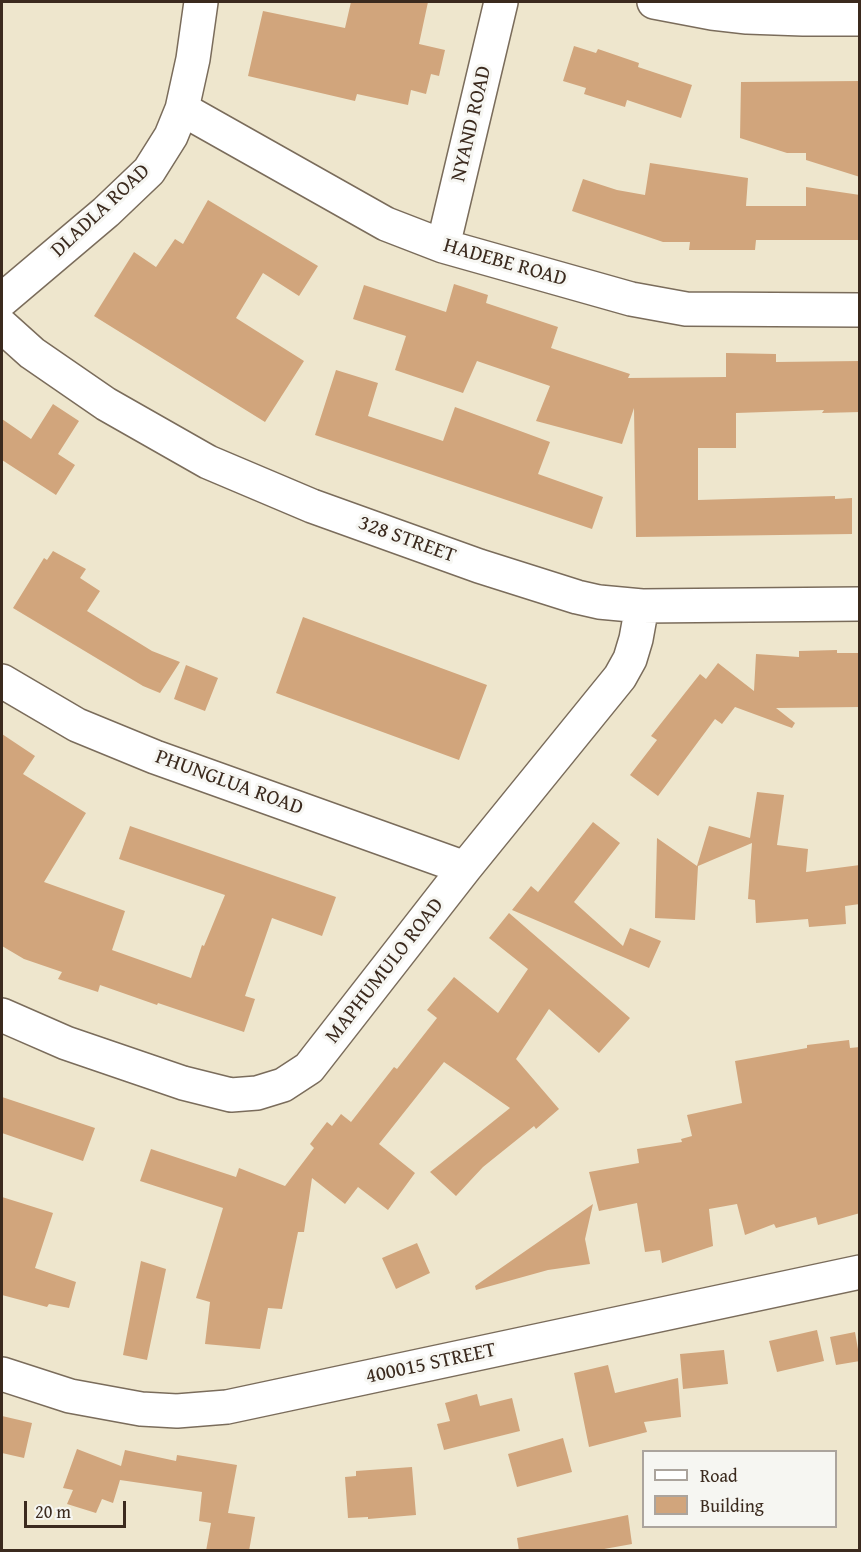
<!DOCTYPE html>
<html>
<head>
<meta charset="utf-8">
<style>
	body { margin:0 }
	#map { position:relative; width:861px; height:1552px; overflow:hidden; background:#eee6cd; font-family:"Gentium Book Plus",serif }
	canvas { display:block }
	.frame { position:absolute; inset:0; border:3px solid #3b2a1e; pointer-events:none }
	.legend { position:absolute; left:642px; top:1450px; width:195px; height:78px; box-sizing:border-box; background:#f6f6f2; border:2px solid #aba49d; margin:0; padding:8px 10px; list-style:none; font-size:18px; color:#3b2a1e }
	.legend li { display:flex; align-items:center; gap:12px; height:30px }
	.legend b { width:30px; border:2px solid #aba49d }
	.scale { position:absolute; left:24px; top:1501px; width:102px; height:27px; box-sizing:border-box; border:3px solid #3b2a1e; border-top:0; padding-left:8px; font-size:18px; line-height:21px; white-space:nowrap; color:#3b2a1e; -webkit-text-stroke:4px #f6f6f2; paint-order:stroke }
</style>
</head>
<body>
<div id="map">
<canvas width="861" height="1552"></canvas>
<div class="frame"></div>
<ul class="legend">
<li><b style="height:8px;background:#fff"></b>Road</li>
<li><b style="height:16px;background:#d1a57c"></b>Building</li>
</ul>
<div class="scale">20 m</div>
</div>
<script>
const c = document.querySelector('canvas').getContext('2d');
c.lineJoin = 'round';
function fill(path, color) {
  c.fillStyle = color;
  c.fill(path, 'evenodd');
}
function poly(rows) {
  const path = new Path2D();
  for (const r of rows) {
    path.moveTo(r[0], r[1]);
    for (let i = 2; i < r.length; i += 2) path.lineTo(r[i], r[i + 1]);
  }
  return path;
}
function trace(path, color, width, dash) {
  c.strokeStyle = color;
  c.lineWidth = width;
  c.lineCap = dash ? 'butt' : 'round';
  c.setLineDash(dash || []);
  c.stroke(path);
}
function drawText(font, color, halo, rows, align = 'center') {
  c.font = font + ' "Gentium Book Plus",serif';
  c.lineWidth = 6;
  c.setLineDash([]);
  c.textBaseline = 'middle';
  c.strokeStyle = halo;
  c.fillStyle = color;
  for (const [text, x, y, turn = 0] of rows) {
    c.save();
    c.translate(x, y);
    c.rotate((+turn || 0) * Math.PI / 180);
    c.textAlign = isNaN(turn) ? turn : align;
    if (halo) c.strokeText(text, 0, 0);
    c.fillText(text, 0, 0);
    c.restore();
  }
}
fill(poly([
	[351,2,428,2,419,44,445,50,439,76,431,74,426,94,411,90,408,105,357,94,355,101,248,76,263,11,345,28],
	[574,46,596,53,598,49,639,63,638,67,692,85,681,118,627,100,625,107,584,94,586,88,563,81],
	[860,81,860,177,806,160,806,153,787,153,740,138,741,82],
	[650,163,748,178,746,206,806,206,806,187,860,195,860,240,756,240,755,250,689,250,690,242,663,242,572,211,583,179,617,190,645,195],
	[208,200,318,266,299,296,263,273,236,318,304,361,265,422,94,316,134,252,156,267,175,239,183,244],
	[454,284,488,295,486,303,558,327,551,348,630,374,628,378,726,377,726,353,776,354,776,362,860,361,860,412,822,413,824,410,736,413,736,448,698,448,698,500,835,496,835,499,852,498,852,534,636,537,634,408,622,444,536,421,550,386,477,361,463,393,395,370,406,336,353,319,364,285,446,312],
	[336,370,378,383,368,416,443,441,455,407,550,442,538,474,603,497,592,529,315,435],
	[53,404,79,421,58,454,75,465,56,495,2,460,2,419,31,439],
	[53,551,86,569,80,578,100,591,87,611,152,651,180,662,160,693,143,686,13,608,44,558,47,560],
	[303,617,487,685,459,760,276,693],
	[837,650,837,653,860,653,860,707,776,708,795,723,792,728,735,707,722,724,715,719,658,796,630,775,657,740,651,736,700,674,706,679,718,663,754,691,756,654,799,657,799,651],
	[186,665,218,678,205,711,174,699],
	[2,734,35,756,23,774,86,813,44,882,125,911,112,950,191,978,202,945,204,946,225,895,119,859,130,826,336,897,322,936,272,918,245,996,255,999,244,1032,158,1003,157,1005,100,985,98,992,58,979,62,972,24,959,2,946],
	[757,792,784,795,777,845,808,849,806,872,860,865,860,904,845,906,846,924,809,927,808,919,756,923,755,900,748,899,752,843,698,866,695,920,655,918,657,838,697,866,709,826,750,838],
	[593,822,620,843,574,902,623,946,630,928,661,941,649,968,512,910,531,886,538,892],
	[509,913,630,1018,599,1053,549,1009,516,1059,559,1109,536,1129,534,1126,483,1167,456,1196,430,1172,510,1108,444,1062,379,1144,415,1173,388,1210,358,1187,345,1204,312,1178,304,1232,298,1232,282,1309,268,1308,260,1349,205,1344,210,1302,196,1298,223,1208,140,1181,151,1149,236,1177,239,1168,285,1186,314,1148,310,1144,327,1122,332,1126,341,1114,351,1122,394,1067,397,1069,437,1018,427,1010,454,977,498,1013,528,969,489,938],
	[849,1040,850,1048,860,1047,860,1213,818,1225,816,1217,776,1228,774,1224,745,1235,737,1204,709,1209,713,1246,662,1263,660,1250,645,1252,637,1203,599,1211,589,1172,639,1163,637,1149,682,1142,681,1139,692,1136,687,1115,742,1103,735,1061,807,1048,807,1045],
	[2,1097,95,1128,83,1161,2,1133],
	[2,1197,53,1213,35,1268,76,1282,69,1308,49,1304,47,1307,2,1295],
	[593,1204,585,1239,590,1264,548,1270,476,1290,475,1286],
	[417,1243,430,1273,396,1289,382,1258],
	[141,1261,166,1269,147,1360,123,1355],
	[817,1330,824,1361,777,1372,769,1341],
	[855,1332,860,1361,836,1365,830,1337],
	[724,1350,728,1384,683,1389,680,1354],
	[608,1365,615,1393,678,1378,681,1417,644,1422,647,1432,589,1447,574,1373],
	[477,1394,480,1406,512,1398,520,1431,444,1450,437,1424,450,1421,445,1403],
	[2,1416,32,1423,24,1458,2,1453],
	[563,1438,572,1472,517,1487,508,1454],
	[77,1449,121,1466,125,1450,176,1461,177,1455,237,1465,228,1513,255,1517,249,1551,206,1551,211,1523,199,1521,202,1492,120,1480,113,1503,102,1499,96,1513,67,1504,73,1490,63,1488],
	[412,1467,416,1515,368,1519,368,1517,348,1518,345,1477,356,1476,356,1471],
	[628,1515,632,1544,593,1551,519,1551,517,1538]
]), '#d1a57c');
const minor = poly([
	[654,2,712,13,747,17,803,19,860,19],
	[182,109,386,224,443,246,631,299,686,309,860,310],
	[443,246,501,2],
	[2,300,106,212,149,171,171,136,182,109,193,59,201,2],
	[2,326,32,353,106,404,208,462,312,506,479,566,577,597,599,602,642,606,860,604],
	[2,681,77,725,155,757,465,868],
	[2,1015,66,1043,183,1083,231,1095,257,1093,283,1085,309,1068,465,868,620,677,630,659,636,639,642,606],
	[2,1374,70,1396,141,1409,177,1411,227,1407,860,1272]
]);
trace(minor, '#7a6c5b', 36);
trace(minor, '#fff', 33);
drawText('21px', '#3b2a1e', '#f6f6f2', [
	["NYAND ROAD",472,124,-77],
	["DLADLA ROAD",101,211,-43],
	["HADEBE ROAD",505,263,16],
	["328 STREET",407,540,20],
	["PHUNGLUA ROAD",229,783,20],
	["MAPHUMULO ROAD",385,971,-52],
	["400015 STREET",431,1364,-12]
]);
</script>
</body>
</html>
